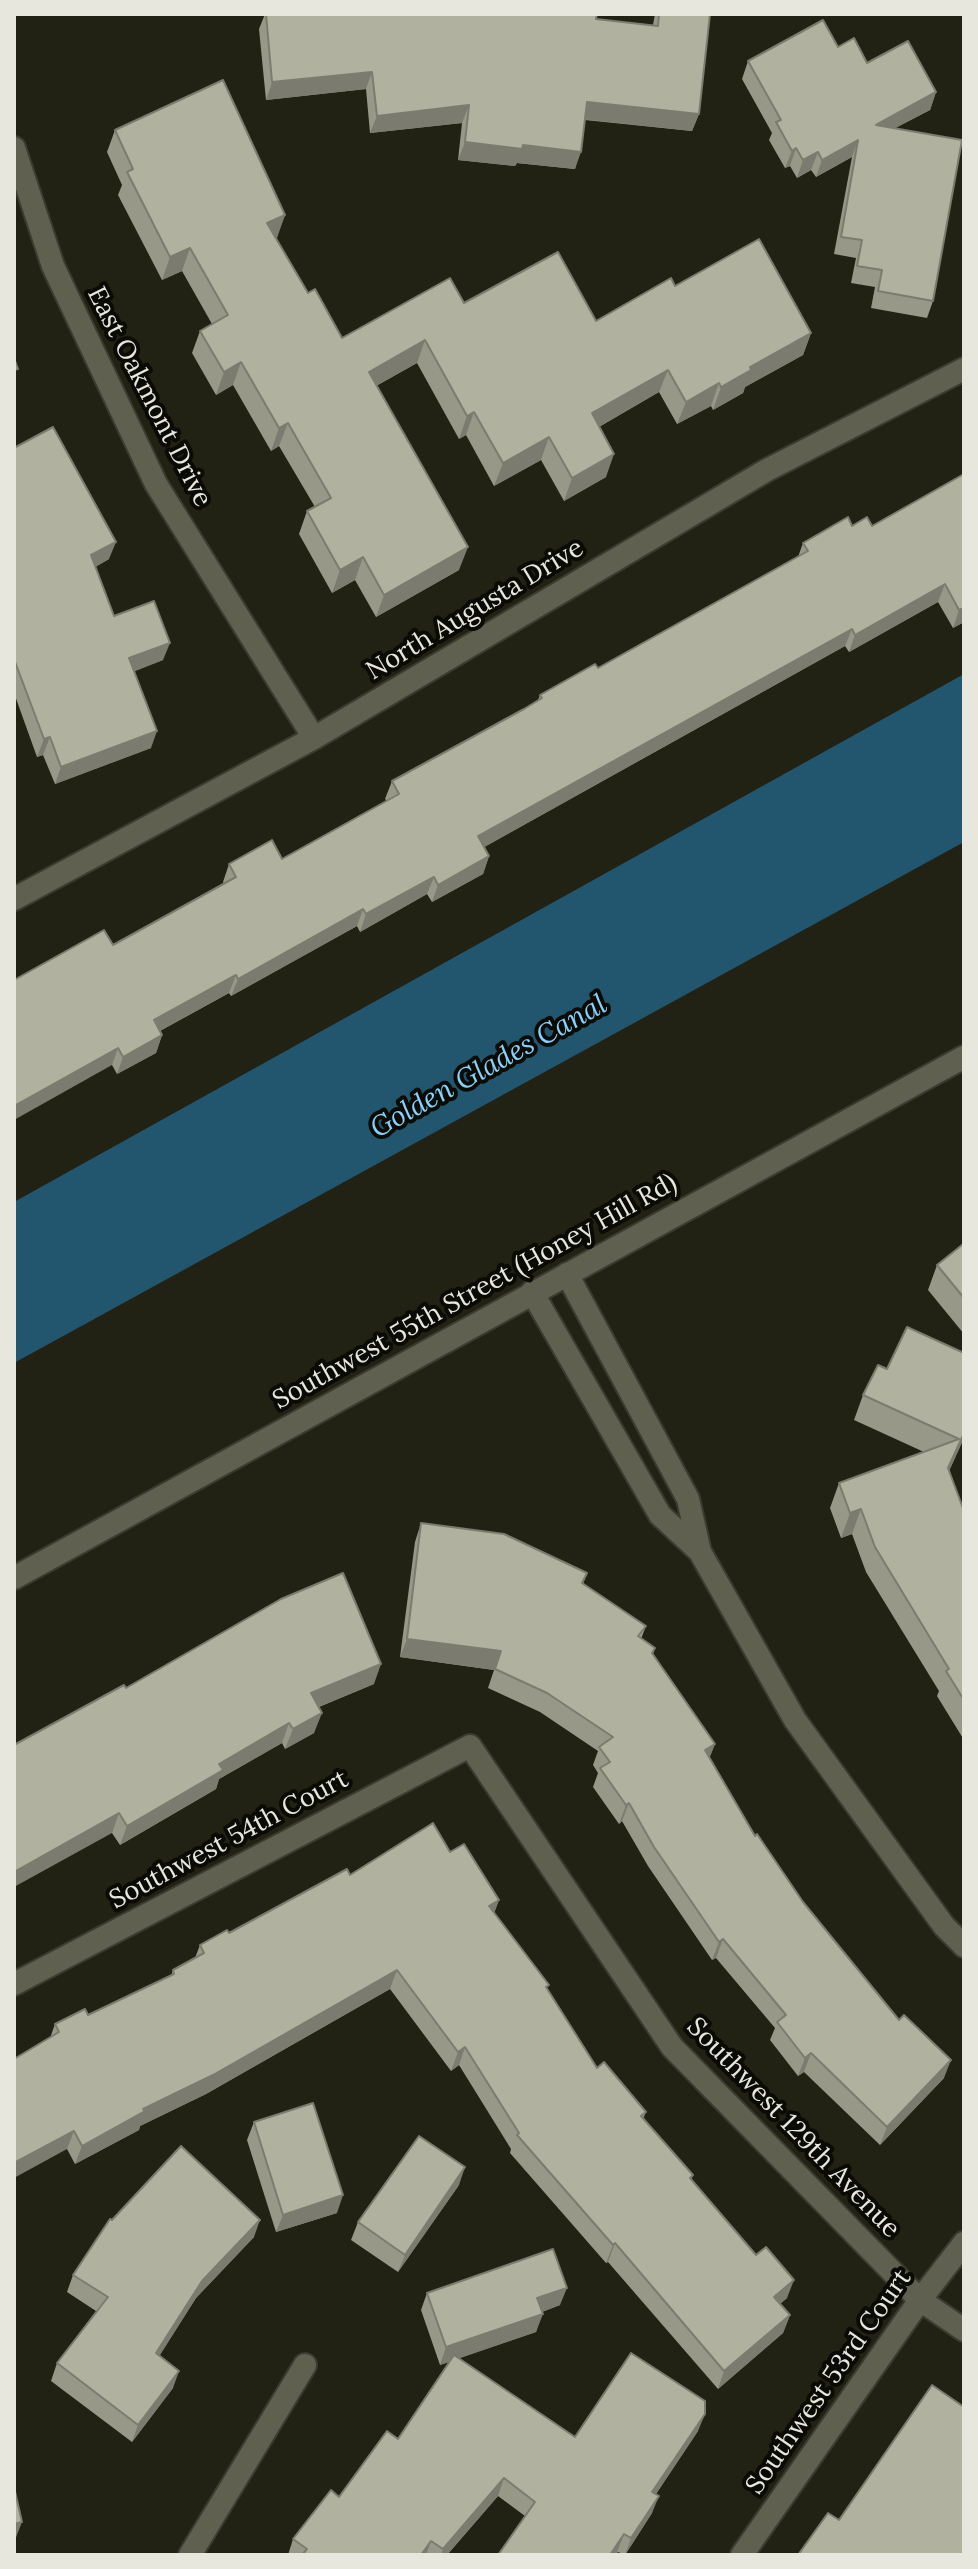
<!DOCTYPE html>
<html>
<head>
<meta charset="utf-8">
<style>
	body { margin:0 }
	#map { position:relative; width:978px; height:2569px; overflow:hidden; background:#222214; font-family:Lora,serif }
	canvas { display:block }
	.frame { position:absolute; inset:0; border:16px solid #e7e7de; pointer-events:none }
</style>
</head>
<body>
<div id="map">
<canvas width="978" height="2569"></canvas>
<div class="frame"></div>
</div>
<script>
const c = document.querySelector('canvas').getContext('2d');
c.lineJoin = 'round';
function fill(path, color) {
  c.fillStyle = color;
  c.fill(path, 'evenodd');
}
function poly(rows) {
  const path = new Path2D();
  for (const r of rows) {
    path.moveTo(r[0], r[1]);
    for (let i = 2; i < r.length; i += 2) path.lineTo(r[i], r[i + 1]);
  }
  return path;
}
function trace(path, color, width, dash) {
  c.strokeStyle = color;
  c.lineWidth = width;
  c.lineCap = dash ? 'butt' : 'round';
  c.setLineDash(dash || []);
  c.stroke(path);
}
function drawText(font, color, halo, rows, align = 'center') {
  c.font = font + ' Lora,serif';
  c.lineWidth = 8;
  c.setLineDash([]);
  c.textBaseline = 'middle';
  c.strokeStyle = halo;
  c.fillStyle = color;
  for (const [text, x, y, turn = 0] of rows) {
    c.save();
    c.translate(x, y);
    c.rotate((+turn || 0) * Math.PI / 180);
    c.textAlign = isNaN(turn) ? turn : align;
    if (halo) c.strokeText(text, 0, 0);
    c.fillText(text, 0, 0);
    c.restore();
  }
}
fill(poly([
	[964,674,964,842,14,1363,14,1202]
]), '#22556e');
const minor = poly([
	[14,148,53,266,156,484,314,738],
	[14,899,314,738,767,470,964,369],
	[567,1274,688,1499,700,1552,795,1720,944,1926,964,1946],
	[532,1292,660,1515,700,1552],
	[14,1984,470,1746,672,2047,920,2300,964,2330],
	[190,2555,305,2365],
	[742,2555,920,2300,964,2243]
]);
const tertiary = poly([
	[14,1578,964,1057]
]);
trace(minor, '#3b3b32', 26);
trace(tertiary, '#3b3b32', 26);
trace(minor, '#5f604f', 22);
trace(tertiary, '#5f604f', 22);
fill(poly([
	[265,14,597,14,596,19,653,25,655,14,710,14,699,114,692,131,585,120,575,169,517,163,515,166,458,160,462,123,370,133,366,89,266,100,259,29],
	[838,47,867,63,936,92,930,110,895,128,933,301,927,318,871,308,875,287,851,283,856,258,834,254,852,157,816,177,811,170,797,178,790,166,785,168,769,140,772,133,742,79,748,61],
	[115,130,285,215,276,238,308,293,342,338,464,303,596,321,675,286,811,333,803,355,745,387,743,393,713,410,711,406,677,424,659,392,599,427,606,477,564,501,541,460,494,486,466,435,459,439,417,363,376,386,459,570,376,617,355,580,332,593,299,534,307,511,315,507,279,446,271,451,233,385,216,395,192,353,200,331,212,324,182,271,162,280,118,195,122,185,107,152],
	[14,448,109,559,95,567,114,616,163,660,134,671,151,748,55,784,43,755,37,757,14,693],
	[964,474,964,622,953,628,938,602,849,652,845,646,484,847,489,856,483,874,432,902,427,894,360,932,357,926,231,996,229,993,160,1031,162,1035,156,1053,117,1074,112,1065,113,945,224,884,223,882,229,864,282,859,387,801,385,799,392,781,524,709,538,700,540,695,598,668,798,557,803,543,852,526,872,526],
	[964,1247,964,1334,928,1290,937,1265],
	[863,1395,964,1438,949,1471,964,1511,964,1740,937,1696,939,1691,866,1572,852,1534,841,1538,830,1508,839,1483,924,1452,854,1420],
	[421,1523,587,1573,583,1584,646,1626,641,1639,655,1648,653,1654,715,1744,709,1758,755,1836,803,1902,944,2078,880,2145,804,2072,798,2076,770,2040,775,2028,716,1958,712,1960,648,1866,622,1821,619,1824,593,1787,598,1773,593,1765,598,1751,540,1712,488,1688,494,1670,400,1657,415,1542],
	[374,1684,319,1707,314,1733,285,1749,282,1743,219,1779,216,1789,120,1845,112,1833,126,1688],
	[450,1852,499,1900,494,1913,547,1989,597,2068,646,2112,643,2119,693,2175,691,2180,787,2298,780,2304,790,2315,783,2333,718,2389,608,2262,606,2263,510,2153,511,2149,459,2065,451,2071,390,1989,206,2094,140,2126,139,2130,75,2164,67,2149,50,2038,55,2024,88,2015,171,1976,173,1970,195,1958,200,1945,229,1933,350,1875],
	[254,2122,337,2213,276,2232,247,2140],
	[459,2185,398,2272,351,2240,358,2222],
	[112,2220,254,2237,196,2298,159,2356,173,2388,132,2442,51,2381,57,2363,96,2311,67,2292,73,2275],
	[427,2293,560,2305,542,2312,536,2332,459,2358,575,2437,698,2431,656,2494,652,2513,625,2555,618,2552,616,2555,498,2555,525,2516,498,2496,447,2555,288,2555,293,2539,339,2497,398,2439,449,2362,440,2365,421,2310]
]), '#979888');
fill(poly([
	[372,72,366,89,266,100,272,82],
	[936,92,930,110,869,142,876,125],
	[587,102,699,114,692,131,580,119],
	[469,105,462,123,370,133,377,116],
	[858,140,852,157,816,177,822,160],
	[465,142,523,145,581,152,575,169,517,163,515,166,458,160],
	[796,148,790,166,785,168,792,151],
	[818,152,811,170,797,178,803,160],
	[285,215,277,238,258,246,267,223],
	[190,248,182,271,162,280,170,257],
	[811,333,803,355,745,387,743,393,713,410,721,387,750,367],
	[425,340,417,363,360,395,369,372],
	[241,362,233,385,216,395,224,372],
	[668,370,659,392,583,436,592,413],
	[719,383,711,406,677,424,686,402],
	[474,412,466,435,459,439,467,416],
	[288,423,279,446,271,451,279,428],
	[549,437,541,460,494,486,503,463],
	[614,454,606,477,564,501,572,478],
	[116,542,109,559,85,573,91,555],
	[468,547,459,570,376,617,384,595],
	[363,557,355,580,332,593,340,570],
	[945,584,938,602,849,652,855,635],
	[964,608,964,622,953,628,959,610],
	[852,629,845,646,472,854,478,836],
	[170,643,163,660,123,676,129,658],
	[157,731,151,748,55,784,61,767],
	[50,737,43,755,37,757,44,739],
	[489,856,483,874,432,902,438,885],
	[434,877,427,894,360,932,366,914],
	[363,909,357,926,231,996,238,979],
	[236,975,229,993,147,1038,154,1020],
	[162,1035,156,1053,117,1074,123,1057],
	[118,1048,112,1065,14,1120,14,1106],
	[964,1433,964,1438,939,1493,948,1468],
	[861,1509,852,1534,841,1538,850,1513],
	[407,1639,501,1651,494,1670,400,1657],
	[381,1664,374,1684,304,1713,311,1693],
	[322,1713,314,1733,285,1749,293,1729],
	[289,1723,282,1743,219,1779,216,1789,120,1845,127,1826,219,1764],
	[715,1744,708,1762,705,1750],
	[629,1803,622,1821,619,1824,626,1805],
	[119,1813,112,1833,14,1887,14,1872],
	[499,1900,492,1919,489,1906],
	[723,1939,716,1958,712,1960,719,1942],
	[397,1970,390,1989,206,2094,140,2126,139,2130,75,2164,82,2146,143,2109],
	[465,2047,459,2065,451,2071,458,2052],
	[811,2053,804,2072,798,2076,805,2058],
	[951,2060,944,2078,880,2145,887,2127],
	[74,2131,67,2149,14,2178,14,2163],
	[465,2167,459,2185,398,2272,405,2255],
	[343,2195,337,2213,276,2232,283,2215],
	[260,2220,254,2237,196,2298,150,2371,156,2353,202,2281],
	[615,2243,608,2262,606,2263,613,2245],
	[794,2280,787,2298,767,2315,774,2297],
	[567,2288,560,2305,531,2316,537,2298],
	[543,2314,536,2332,440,2365,446,2347],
	[790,2315,783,2333,718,2389,724,2371],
	[179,2371,173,2388,132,2442,138,2425],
	[705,2414,698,2431,646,2509,652,2492],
	[504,2478,498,2496,447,2555,441,2555,443,2549],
	[659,2496,652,2513,625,2555,631,2538],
	[22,2522,15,2540,14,2541,14,2524],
	[624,2534,616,2555,610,2555],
	[431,2541,426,2555,421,2555]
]), '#7b7c6f');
const building = poly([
	[266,14,597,14,596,19,658,26,659,14,710,14,699,114,587,102,581,152,523,145,522,149,465,142,469,105,377,116,372,72,272,82,266,14],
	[823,20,838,47,854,38,867,63,908,41,936,92,876,125,962,140,933,301,878,291,882,270,857,266,862,240,841,237,858,140,822,160,818,152,803,160,796,148,792,151,776,122,781,120,748,61,823,20],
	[223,80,285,215,267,223,308,293,315,289,342,338,450,278,464,303,558,252,596,321,671,278,675,286,759,239,811,333,750,367,751,370,721,387,719,383,686,402,668,370,592,413,614,454,572,478,549,437,503,463,474,412,467,416,425,340,369,372,468,547,384,595,363,557,340,570,307,511,331,498,288,423,279,428,241,362,224,372,200,331,228,315,190,248,170,257,127,172,133,169,115,130,223,80],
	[14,358,18,369,14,370,14,358],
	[53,427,116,542,91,555,114,616,154,601,170,643,129,658,157,731,61,767,50,737,44,739,14,659,14,448,53,427],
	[964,474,964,608,959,610,945,584,855,635,852,629,478,836,489,856,438,885,434,877,366,914,363,909,238,979,236,975,154,1020,162,1035,123,1057,118,1048,14,1106,14,980,104,930,113,945,236,877,229,864,272,840,282,859,399,794,392,781,524,709,542,698,540,695,595,664,598,668,808,551,803,543,848,517,852,526,867,517,872,526,964,474],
	[962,1245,964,1247,964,1298,937,1265,962,1245],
	[907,1327,964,1353,964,1433,948,1468,964,1511,964,1700,946,1671,949,1669,875,1547,861,1509,850,1513,839,1483,959,1439,863,1395,878,1365,887,1369,907,1327],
	[421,1523,504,1534,587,1573,582,1583,646,1626,638,1636,655,1648,652,1653,715,1744,705,1750,755,1836,757,1834,803,1902,899,2020,904,2015,951,2060,887,2127,811,2053,805,2058,777,2022,786,2015,723,1939,719,1942,654,1847,629,1803,626,1805,600,1768,610,1762,599,1747,613,1737,547,1693,495,1669,501,1651,407,1639,421,1523],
	[343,1573,381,1664,311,1693,322,1713,293,1729,289,1723,219,1764,223,1770,127,1826,119,1813,14,1872,14,1745,124,1685,126,1688,281,1599,343,1573],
	[433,1823,450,1852,464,1844,499,1900,489,1906,549,1985,546,1987,597,2068,604,2062,646,2112,641,2116,693,2175,690,2178,756,2255,766,2247,794,2280,774,2297,790,2315,724,2371,615,2243,613,2245,517,2135,519,2133,465,2047,458,2052,397,1970,213,2075,143,2109,145,2111,82,2146,74,2131,14,2163,14,2059,59,2032,55,2024,85,2009,88,2015,174,1974,173,1970,204,1953,200,1945,227,1930,229,1933,347,1869,350,1875,433,1823],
	[313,2103,343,2195,283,2215,254,2122,313,2103],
	[419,2136,465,2167,405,2255,358,2222,419,2136],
	[181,2146,260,2220,202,2281,156,2353,179,2371,138,2425,57,2363,108,2297,73,2275,110,2219,112,2220,181,2146],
	[553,2249,567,2288,537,2298,543,2314,446,2347,427,2293,553,2249],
	[631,2353,705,2401,705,2414,652,2492,659,2496,631,2538,624,2534,610,2555,498,2555,535,2502,504,2478,443,2549,431,2541,421,2555,302,2555,307,2549,293,2539,331,2490,339,2497,387,2431,398,2439,454,2355,575,2437,631,2353],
	[932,2385,964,2407,964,2555,798,2555,828,2513,839,2520,932,2385],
	[14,2487,22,2522,14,2524,14,2487]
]);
fill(building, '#b0b19e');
trace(building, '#7b7c6f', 2);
drawText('26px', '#e7e7de', '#0b0b06', [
	["East Oakmont Drive",149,397,63],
	["North Augusta Drive",475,610,-31],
	["Southwest 55th Street (Honey Hill Rd)",475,1292,-29],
	["Southwest 54th Court",229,1840,-28],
	["Southwest 129th Avenue",793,2128,46],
	["Southwest 53rd Court",829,2382,-55]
]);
drawText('italic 28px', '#84d3fe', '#0b0b06', [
	["Golden Glades Canal",489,1067,-29]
]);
</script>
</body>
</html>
